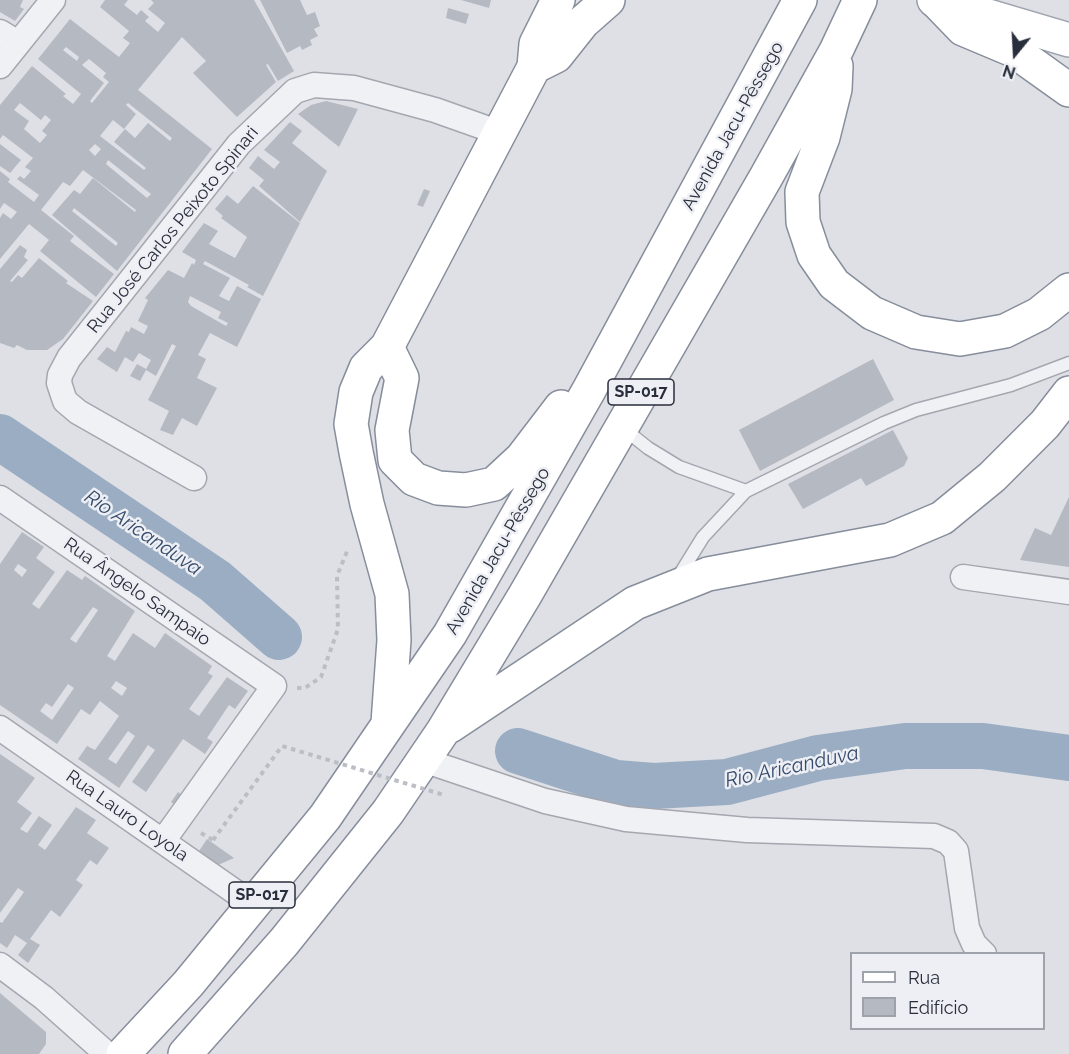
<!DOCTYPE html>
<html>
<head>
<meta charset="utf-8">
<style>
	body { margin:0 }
	#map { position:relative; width:1069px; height:1054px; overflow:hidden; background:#dee0e6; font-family:Raleway,sans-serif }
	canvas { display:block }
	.legend { position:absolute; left:850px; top:952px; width:195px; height:78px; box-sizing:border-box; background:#edeff4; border:2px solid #9ea2aa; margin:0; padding:8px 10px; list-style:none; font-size:18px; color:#282e3b }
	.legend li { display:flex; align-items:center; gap:12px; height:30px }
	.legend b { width:30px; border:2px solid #9ea2aa }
	.north { position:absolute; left:985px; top:24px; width:60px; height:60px; -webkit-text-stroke:4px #edeff4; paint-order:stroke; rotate:198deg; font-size:16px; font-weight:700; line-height:24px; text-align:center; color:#282e3b }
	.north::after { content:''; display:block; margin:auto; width:21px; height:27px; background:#282e3b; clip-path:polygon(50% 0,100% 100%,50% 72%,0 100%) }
</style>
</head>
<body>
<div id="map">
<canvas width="1069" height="1054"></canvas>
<ul class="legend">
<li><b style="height:8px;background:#fff"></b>Rua</li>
<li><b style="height:16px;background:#b5b9c2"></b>Edifício</li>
</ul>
<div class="north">N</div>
</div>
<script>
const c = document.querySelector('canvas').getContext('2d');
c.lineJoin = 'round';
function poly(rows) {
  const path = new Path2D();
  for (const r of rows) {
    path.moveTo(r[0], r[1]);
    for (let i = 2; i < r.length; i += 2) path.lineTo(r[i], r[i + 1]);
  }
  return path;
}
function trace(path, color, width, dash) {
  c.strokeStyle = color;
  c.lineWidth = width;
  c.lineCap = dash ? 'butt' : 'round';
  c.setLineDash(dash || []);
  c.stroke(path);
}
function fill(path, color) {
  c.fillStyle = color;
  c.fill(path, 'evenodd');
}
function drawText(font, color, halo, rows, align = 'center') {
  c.font = font + ' Raleway,sans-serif';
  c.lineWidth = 5;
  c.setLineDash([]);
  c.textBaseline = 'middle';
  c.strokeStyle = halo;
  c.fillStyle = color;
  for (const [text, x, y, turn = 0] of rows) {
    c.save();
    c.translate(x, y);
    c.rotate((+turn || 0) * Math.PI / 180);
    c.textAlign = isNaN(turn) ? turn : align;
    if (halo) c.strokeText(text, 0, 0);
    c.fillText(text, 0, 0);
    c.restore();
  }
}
trace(poly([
	[0,437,215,581,279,637],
	[518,751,616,783,654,786,727,782,818,758,905,746,983,746,1069,758]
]), '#9badc3', 46);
fill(poly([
	[0,0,23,0,20,7,24,9,15,21,0,12],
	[105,0,128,0,124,5,137,15,141,10,149,17,145,21,158,32,165,23,148,9,154,3,151,0,254,0,294,71,278,81,268,64,266,65,276,82,237,117,193,73,206,61,182,37,138,90,212,149,117,271,52,215,74,190,80,194,93,178,135,212,136,210,83,170,70,186,63,182,41,210,74,236,70,241,75,245,114,274,96,297,40,251,49,240,29,224,0,259,0,218,3,213,11,219,17,212,4,203,0,209,0,171,10,179,8,182,34,202,39,195,17,179,20,176,24,179,31,171,25,167,33,158,3,135,0,139,0,105,32,66,66,94,63,96,73,104,81,94,38,59,70,19,119,57,130,43,123,38,129,31,100,7],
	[66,47,79,57,77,61,63,50],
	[89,59,106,73,103,77,109,82,92,103,90,101,104,83,82,65],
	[20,103,41,120,45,115,51,120,42,131,47,135,40,143,24,129,29,121,14,110],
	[128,103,172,138,170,141,148,123,135,138,125,129,114,142,146,168,144,170,100,136,113,120,124,129,136,114,126,105],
	[95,144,101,149,95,156,89,150],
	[108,160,151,194,147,198,106,164],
	[74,208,118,243,116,246,72,211],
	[260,0,300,0,307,15,315,12,320,26,314,29,318,36,310,40,312,45,302,50,300,46,287,53],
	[461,0,491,0,489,8],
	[448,8,469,14,466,24,446,18],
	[326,101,358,109,339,147,298,114,311,105],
	[290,122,302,131,292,143,327,171,300,222,259,186,264,180,249,168,258,156,274,169,280,162,264,150],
	[0,144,21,160,10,173,0,166],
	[253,186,300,223,263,296,247,287,249,285,205,261,203,264,230,278,219,296,229,301,237,286,261,299,237,347,210,333,198,355,206,359,197,378,217,388,197,426,182,418,173,435,160,430,169,411,148,400,176,346,172,344,156,376,146,370,140,381,130,376,137,364,146,369,151,360,139,353,133,362,125,357,117,372,97,359,107,347,115,352,126,331,129,332,131,327,144,334,148,326,138,321,148,300,145,298,168,270,184,278,192,263,194,265,196,260,182,252,204,223,218,231,209,244,235,258,247,237,221,218,223,216,215,209,227,195,238,204],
	[190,296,221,312,218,318,228,323,226,326,191,306,188,302],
	[424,189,430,191,423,207,417,205],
	[20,245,27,250,24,257,28,260,10,281,12,282,18,275,22,278,39,258,68,281,66,283,93,301,63,339,47,350,27,350,17,345,14,348,0,343,0,269],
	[873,359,894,400,760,471,739,430],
	[893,430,908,458,904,466,866,486,861,478,803,509,788,484],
	[1069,497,1069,567,1020,560,1035,528,1051,535],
	[22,532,44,547,36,558,55,572,32,604,39,609,67,570,82,580,85,576,135,611,107,656,115,661,133,633,155,648,165,633,212,666,208,673,213,676,189,709,199,716,227,677,248,691,235,709,229,705,207,738,213,742,205,754,183,739,146,792,132,782,155,750,148,745,119,788,78,759,87,746,95,750,119,716,100,701,90,715,81,709,57,744,0,705,0,564],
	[18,564,27,570,22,577,14,570],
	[93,607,98,610,76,643,70,639],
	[116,681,127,688,122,696,111,688],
	[68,684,74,688,52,720,40,711,46,703,52,707],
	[128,731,135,736,116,764,108,759],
	[0,754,35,778,17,802,32,813,20,829,27,833,39,816,52,825,38,845,45,850,76,807,96,820,87,833,109,848,97,865,90,860,76,880,83,885,60,917,51,910,30,939,40,945,28,963,18,955,27,943,15,935,7,948,0,943,0,922,2,923,24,892,18,888,0,913],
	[178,792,182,795,175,805,171,802],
	[207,839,234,858,218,865,199,851],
	[0,993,46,1032,46,1044,39,1054,0,1054]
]), '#b5b9c2');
const lane = poly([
	[623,428,648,448,679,467,746,491],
	[677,579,703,537,746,491,884,423,916,410,1011,385,1069,363]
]);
const street = poly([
	[0,32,18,43],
	[0,66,53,0],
	[194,478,78,412,65,401,59,383,60,375,69,358,239,144,295,91,314,85,354,88,435,110,500,133],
	[0,498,274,686,163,841],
	[963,577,1069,592],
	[0,728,254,905],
	[423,760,545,801,626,819,747,830,934,836,948,842,956,851,967,928,974,944,984,954],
	[0,965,44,998,107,1054]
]);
const primary = poly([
	[934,0,1069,40]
]);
const highway = poly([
	[935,0,963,29,1013,50,1069,90],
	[836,66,835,89,823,137,802,192,803,222,814,255,834,284,872,313,916,332,960,339,1005,331,1039,314,1069,290],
	[534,67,556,56,583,22,608,0],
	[387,347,402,378,392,430,395,460,414,479,438,488,466,490,494,484,522,458,561,407],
	[388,723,394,640,392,594,367,504,356,452,351,424,356,392,366,368,387,347,534,67,536,44,558,0],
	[450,726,635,603,708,574,890,540,942,518,992,477,1045,424,1069,393],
	[123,1054,188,984,325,817,450,634,589,390,800,0],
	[185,1054,284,942,388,812,443,731,525,595,766,177,836,51,860,0]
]);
trace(lane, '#a4a7af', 15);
trace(street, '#a4a7af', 27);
trace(primary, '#9ea4b0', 36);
trace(highway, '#868d9b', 36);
trace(poly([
	[297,688,305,688,321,677,338,629,337,576,348,549],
	[201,833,213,840]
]), '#bcbec5', 4, [4.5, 4.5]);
trace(lane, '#f0f1f5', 12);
trace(street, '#f0f1f5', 24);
trace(primary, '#fff', 33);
trace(highway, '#fff', 33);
trace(poly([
	[213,840,282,746,444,795]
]), '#bcbec5', 4, [4.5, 4.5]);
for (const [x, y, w] of [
	[641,392,66],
	[262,895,66]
]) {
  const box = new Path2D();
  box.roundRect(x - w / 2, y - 13, w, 26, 4.5);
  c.fillStyle = '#edeff4';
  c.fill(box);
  trace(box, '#282e3b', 1.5);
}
drawText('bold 16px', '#282e3b', null, [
	["SP-017",641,392],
	["SP-017",262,895]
]);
drawText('18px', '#282e3b', '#edeff4', [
	["Avenida Jacu-Pêssego",733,126,-61],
	["Rua José Carlos Peixoto Spinari",173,230,-51],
	["Avenida Jacu-Pêssego",498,551,-60],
	["Rua Ângelo Sampaio",137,592,35],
	["Rua Lauro Loyola",127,816,35]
]);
drawText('italic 20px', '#364b6b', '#edeff4', [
	["Rio Aricanduva",143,533,34],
	["Rio Aricanduva",792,767,-12]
]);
</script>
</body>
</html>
